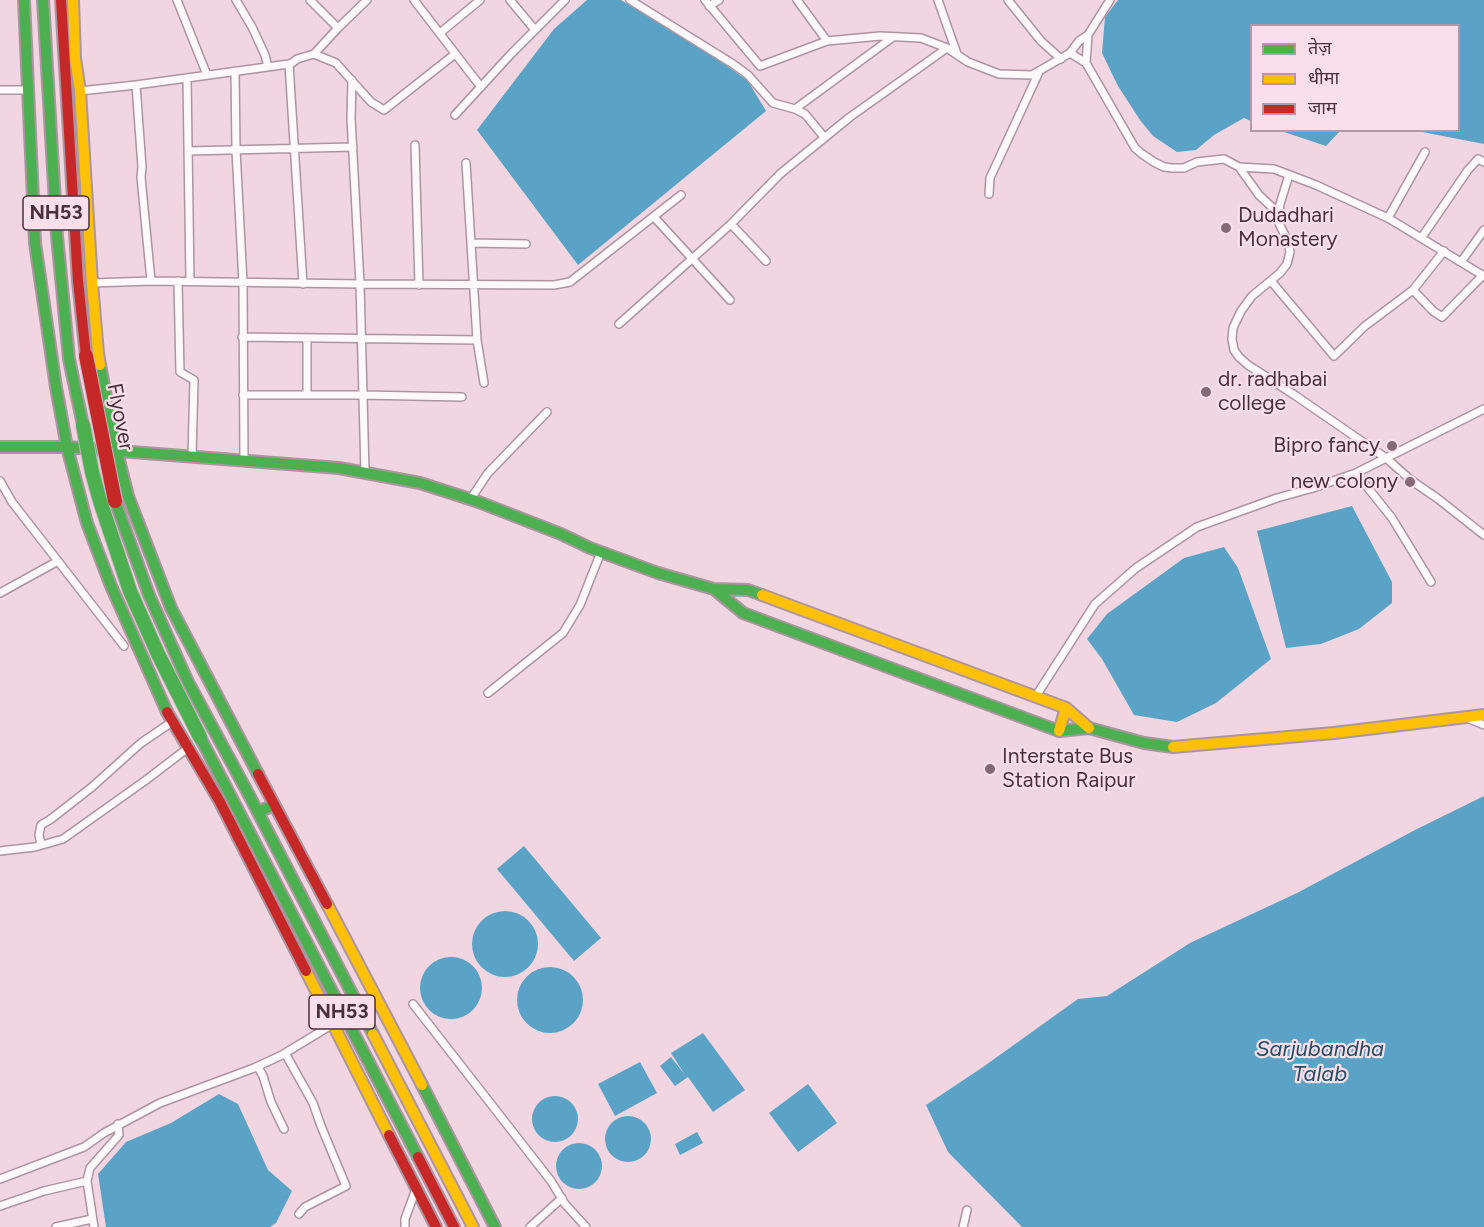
<!DOCTYPE html>
<html>
<head>
<meta charset="utf-8">
<style>
	body { margin:0 }
	#map { position:relative; width:1484px; height:1227px; overflow:hidden; background:#f1d5e1; font-family:Figtree,"Noto Sans Devanagari",sans-serif }
	canvas { display:block }
	.legend { position:absolute; left:1250px; top:24px; width:210px; height:108px; box-sizing:border-box; background:#fadee9; border:2px solid #b498a4; margin:0; padding:8px 10px; list-style:none; font-size:18px; color:#4b303c }
	.legend li { display:flex; align-items:center; gap:12px; height:30px }
	.legend b { width:30px; border:2px solid #b498a4 }
</style>
</head>
<body>
<div id="map">
<canvas width="1484" height="1227"></canvas>
<ul class="legend">
<li><b style="height:8px;background:#4caf50"></b>तेज़</li>
<li><b style="height:8px;background:#ffc107"></b>धीमा</li>
<li><b style="height:8px;background:#c62828"></b>जाम</li>
</ul>
</div>
<script>
const c = document.querySelector('canvas').getContext('2d');
c.lineJoin = 'round';
function fill(path, color) {
  c.fillStyle = color;
  c.fill(path, 'evenodd');
}
function poly(rows) {
  const path = new Path2D();
  for (const r of rows) {
    if (r.length === 3) {
      path.moveTo(r[0] + r[2], r[1]);
      path.arc(r[0], r[1], r[2], 0, 2 * Math.PI);
      continue;
    }
    path.moveTo(r[0], r[1]);
    for (let i = 2; i < r.length; i += 2) path.lineTo(r[i], r[i + 1]);
  }
  return path;
}
function trace(path, color, width, dash) {
  c.strokeStyle = color;
  c.lineWidth = width;
  c.lineCap = dash ? 'butt' : 'round';
  c.setLineDash(dash || []);
  c.stroke(path);
}
function drawText(font, color, halo, rows, align = 'center') {
  c.font = font + ' Figtree,sans-serif';
  c.lineWidth = 4.5;
  c.setLineDash([]);
  c.textBaseline = 'middle';
  c.strokeStyle = halo;
  c.fillStyle = color;
  for (const [text, x, y, turn = 0] of rows) {
    c.save();
    c.translate(x, y);
    c.rotate((+turn || 0) * Math.PI / 180);
    c.textAlign = isNaN(turn) ? turn : align;
    if (halo) c.strokeText(text, 0, 0);
    c.fillText(text, 0, 0);
    c.restore();
  }
}
fill(poly([
	[587,0,621,0,710,54,748,81,766,111,578,265,477,130,554,29],
	[1118,0,1484,0,1484,144,1417,131,1458,130,1458,26,1252,26,1251,121,1244,118,1214,135,1196,150,1177,152,1153,136,1140,120,1118,86,1102,53,1105,17],
	[1281,131,1340,131,1326,146],
	[1352,506,1392,582,1392,603,1359,629,1321,644,1286,648,1257,531],
	[1224,547,1238,568,1271,659,1216,703,1177,722,1134,715,1102,659,1087,639,1107,614,1184,558],
	[1484,796,1484,1227,1022,1227,948,1152,926,1105,983,1067,1078,999,1107,996,1190,943,1297,893,1415,830],
	[524,846,601,938,574,961,497,869],
	[505,944,33],
	[451,988,31],
	[550,1000,33],
	[703,1033,745,1090,713,1112,688,1077,675,1086,660,1066,671,1057,685,1075,671,1053],
	[640,1062,657,1093,615,1116,598,1084],
	[808,1084,837,1123,798,1152,769,1113],
	[219,1094,238,1104,268,1170,292,1191,276,1223,270,1227,106,1227,98,1174,126,1142,171,1123],
	[555,1119,23],
	[628,1139,23],
	[697,1132,703,1143,680,1155,675,1144],
	[579,1166,23]
]), '#5aa3c6');
const street = poly([
	[177,0,207,75],
	[236,0,252,27,265,55,268,67],
	[310,0,338,28],
	[414,0,481,87],
	[510,0,535,30],
	[630,0,733,64,748,75,773,103,795,109,805,114,824,137],
	[705,0,760,66,827,41,880,36,921,38,947,48,968,62,999,74,1032,75,1070,53,1079,41,1088,35],
	[797,0,827,41],
	[938,0,957,54],
	[1008,0,1041,41,1061,59],
	[1110,0,1088,35,1086,63,1135,148,1142,154,1154,162,1164,167,1172,168,1184,168,1197,162,1224,159,1239,167,1274,169,1316,185,1388,218,1484,276],
	[709,6,719,0],
	[440,33,480,0],
	[1070,53,1086,63],
	[314,54,338,28,367,0],
	[289,64,303,284],
	[235,71,236,150,243,283,244,460],
	[187,78,190,281],
	[352,80,351,118,360,284,365,472],
	[136,85,142,167,141,177,151,281],
	[0,90,27,90],
	[80,91,136,85,289,64,292,63,297,59,314,54,336,63,371,102,384,110,455,54],
	[795,109,893,37],
	[455,115,511,54,565,0],
	[415,145,419,285],
	[188,151,353,147],
	[466,163,477,340,484,383],
	[1239,167,1259,195,1275,210,1277,217],
	[1289,175,1280,204,1278,221,1288,242,1290,252,1287,264,1280,273,1252,296,1241,311,1233,328,1232,339,1234,350,1239,357,1248,365,1296,396,1386,458,1412,481,1437,498,1484,535],
	[989,194,990,178,1039,72],
	[654,217,730,300],
	[1388,218,1425,152],
	[731,224,766,261],
	[1422,237,1468,170,1478,159,1484,162],
	[471,243,526,244],
	[1461,262,1484,230],
	[178,281,180,372,194,380,192,456],
	[1271,281,1334,356,1365,326,1413,290,1444,251],
	[92,283,151,281,360,284,554,285,570,282,681,195],
	[1413,290,1433,311,1442,317,1483,275],
	[619,324,731,224,780,174,850,117,947,48],
	[242,337,477,340],
	[307,338,307,395],
	[243,395,363,395,462,397],
	[1356,473,1392,518,1431,582],
	[0,481,12,502,124,646],
	[470,500,488,473,547,412],
	[0,593,58,561],
	[488,693,563,633,580,605,601,552],
	[1036,696,1095,604,1136,568,1197,527,1277,498,1313,488,1356,473,1484,409],
	[1467,718,1484,725],
	[41,845,39,835,41,825,51,819,92,787,141,743,172,722],
	[0,851,35,847,63,839,146,780,188,748],
	[413,1004,551,1181,565,1204,586,1227],
	[285,1053,313,1103,321,1126,346,1186,305,1207,299,1214],
	[258,1067,263,1076,271,1102,284,1129],
	[0,1179,84,1147,104,1133,160,1103,254,1068,282,1055,333,1024],
	[0,1206,44,1191,87,1181],
	[56,1227,92,1219],
	[94,1227,87,1181,90,1168,119,1135,118,1124],
	[405,1227,405,1219,416,1189],
	[530,1227,562,1198],
	[963,1227,967,1210]
]);
const fast = poly([
	[24,0,35,243,56,387,67,447,87,523,111,586,167,712],
	[43,0,57,236,69,359,83,425],
	[100,365,117,452,128,496,171,608,258,774],
	[0,447,67,447,339,468,420,483,476,501,561,534,590,548,658,573,714,589,748,590,762,595],
	[115,501,149,595,188,682,249,795,373,1034],
	[714,589,743,613,1059,731,1089,728,1144,743,1173,747],
	[200,737,418,1157],
	[258,812,274,805],
	[422,1085,495,1227]
]);
const slow = poly([
	[73,0,75,58,80,91,92,283,98,353,100,365],
	[762,595,1066,708,1089,728],
	[1059,731,1066,708],
	[1173,747,1334,733,1484,715],
	[327,904,422,1085],
	[306,971,389,1135],
	[373,1034,473,1227]
]);
const jam = poly([
	[61,0,78,281,86,356],
	[167,712,220,802,306,971],
	[258,774,327,904],
	[389,1135,436,1227],
	[418,1157,454,1227]
]);
trace(street, '#ac95a0', 10);
trace(fast, '#ac95a0', 14);
trace(slow, '#ac95a0', 14);
trace(jam, '#ac95a0', 14);
trace(street, '#fdf9fa', 7);
trace(fast, '#4caf50', 10);
trace(slow, '#ffc107', 10);
trace(jam, '#c62828', 10);
const fastBridge = poly([
	[83,425,92,472,100,501,130,591,158,654,200,737]
]);
const jamBridge = poly([
	[86,356,115,501]
]);
trace(fastBridge, '#c8b7bf', 16, []);
trace(jamBridge, '#c8b7bf', 16, []);
trace(fastBridge, '#4caf50', 14);
trace(jamBridge, '#c62828', 14);
for (const [x, y, r, color] of [
	[1226,228,6,"#856a76"],
	[1206,392,6,"#856a76"],
	[1392,446,6,"#856a76"],
	[1410,482,6,"#856a76"],
	[990,769,6,"#856a76"]
]) {
  const dot = new Path2D();
  dot.arc(x, y, r, 0, 2 * Math.PI);
  c.fillStyle = color;
  c.fill(dot);
  trace(dot, '#fadee9', 2);
}
for (const [x, y, w] of [
	[56,213,66],
	[342,1012,66]
]) {
  const box = new Path2D();
  box.roundRect(x - w / 2, y - 17, w, 34, 4.5);
  c.fillStyle = '#fadee9';
  c.fill(box);
  trace(box, '#4b303c', 1.5);
}
drawText('bold 20px', '#4b303c', null, [
	["NH53",56,213],
	["NH53",342,1012]
]);
drawText('21px', '#4b303c', '#fadee9', [
	["Dudadhari",1238,216],
	["Monastery",1238,240],
	["dr. radhabai",1218,380],
	["college",1218,404],
	["Bipro fancy",1380,446,"right"],
	["new colony",1398,482,"right"],
	["Interstate Bus",1002,757],
	["Station Raipur",1002,781]
], 'left');
drawText('21px', '#4b303c', '#fadee9', [
	["Flyover",120,417,79]
]);
drawText('italic 22px', '#244f63', '#fadee9', [
	["Sarjubandha",1320,1050],
	["Talab",1320,1075]
]);
</script>
</body>
</html>
